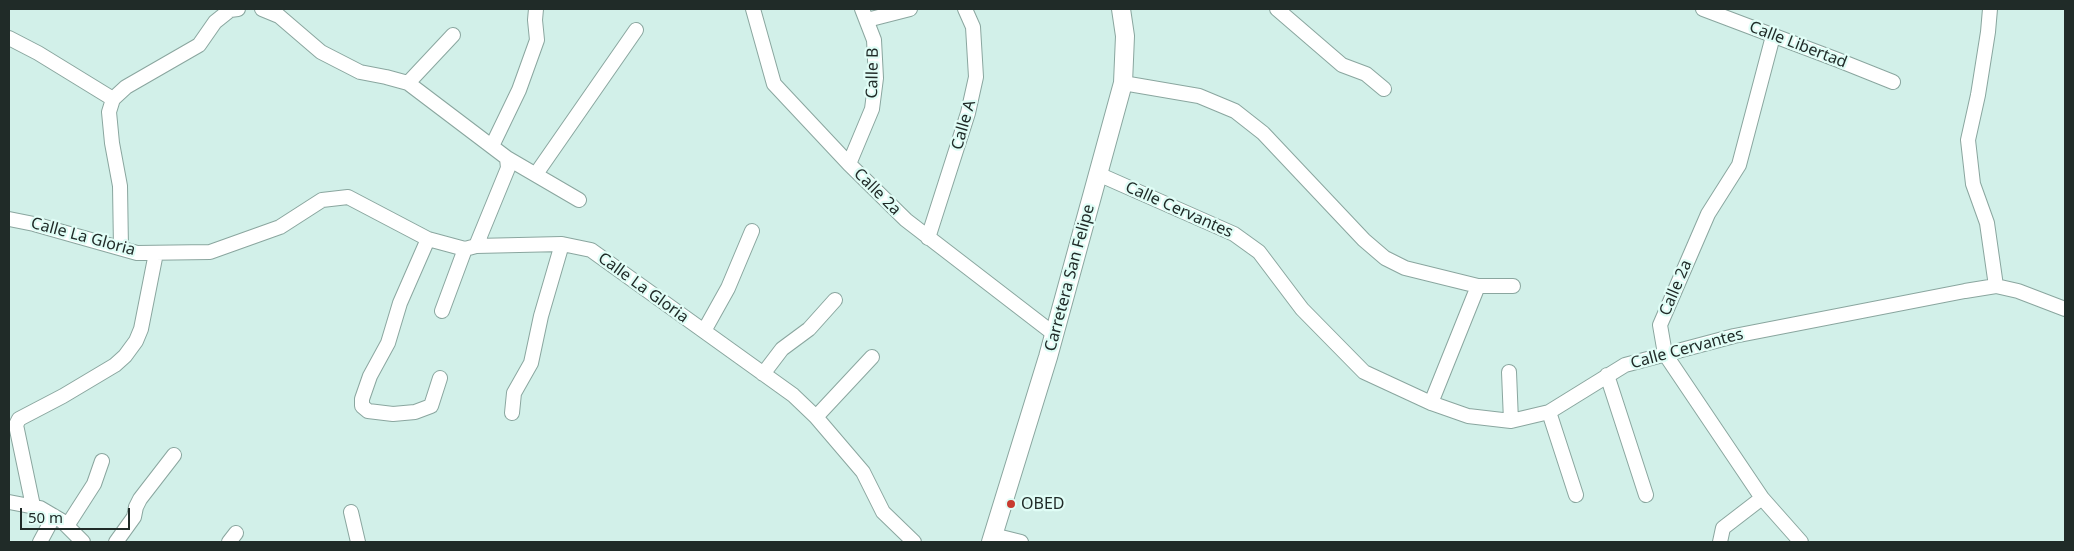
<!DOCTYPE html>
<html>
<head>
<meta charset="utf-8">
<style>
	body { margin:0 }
	#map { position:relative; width:2074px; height:551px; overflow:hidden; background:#d2f0e9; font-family:"Noto Sans",sans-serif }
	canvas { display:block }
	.frame { position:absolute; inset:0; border:10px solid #202b28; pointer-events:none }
	.scale { position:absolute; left:20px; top:508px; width:110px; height:22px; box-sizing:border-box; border:2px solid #202b28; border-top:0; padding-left:6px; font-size:15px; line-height:18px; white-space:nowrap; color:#202b28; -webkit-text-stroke:4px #e0fdf6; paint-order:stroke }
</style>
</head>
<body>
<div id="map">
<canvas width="2074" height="551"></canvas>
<div class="frame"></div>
<div class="scale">50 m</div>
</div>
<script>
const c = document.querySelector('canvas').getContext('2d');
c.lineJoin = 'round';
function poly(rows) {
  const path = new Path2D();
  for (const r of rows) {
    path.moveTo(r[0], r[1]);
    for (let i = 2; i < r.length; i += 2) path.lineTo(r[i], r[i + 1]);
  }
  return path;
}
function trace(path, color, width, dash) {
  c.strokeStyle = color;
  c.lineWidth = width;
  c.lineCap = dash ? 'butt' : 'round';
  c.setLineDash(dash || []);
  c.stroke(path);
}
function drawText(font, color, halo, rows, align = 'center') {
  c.font = font + ' "Noto Sans",sans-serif';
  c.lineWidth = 4.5;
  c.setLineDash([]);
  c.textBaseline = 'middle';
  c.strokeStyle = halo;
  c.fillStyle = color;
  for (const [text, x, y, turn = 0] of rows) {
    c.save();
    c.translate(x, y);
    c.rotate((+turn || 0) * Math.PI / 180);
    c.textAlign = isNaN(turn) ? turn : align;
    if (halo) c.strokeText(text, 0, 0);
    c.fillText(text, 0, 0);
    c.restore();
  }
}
const minor = poly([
	[262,9,279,16,321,52,360,72,386,77,408,83,507,158,508,168,476,246],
	[753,9,774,84,849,164,906,220,1054,334],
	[1277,9,1342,65,1366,74,1384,89],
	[1703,9,1838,60,1893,82],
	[1990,9,1988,32,1978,95,1968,140,1973,184,1987,223,1996,286],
	[867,20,910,9],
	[1773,36,1739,165,1708,214,1660,325,1665,354,1762,498,1801,542],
	[9,38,38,53,113,99],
	[408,83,453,35],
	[1123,83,1199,96,1235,111,1263,133,1364,240,1385,258,1405,268,1478,286,1513,286],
	[492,146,519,90,537,40,535,20,536,9],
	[507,158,579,200],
	[849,164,872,109,876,78,874,40,862,9],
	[536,174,636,30],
	[1098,174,1234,234,1259,252,1302,309,1364,372,1431,403,1468,416,1511,421,1549,412,1625,365,1734,336,1965,291,1996,286,2018,291,2065,309],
	[9,219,34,224,137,253,210,252,280,227,322,200,348,197,428,239,465,249,476,246,562,244,591,250,793,395,816,417,863,472,883,512,914,542],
	[928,238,968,113,976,77,973,27,965,9],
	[428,239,400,303,388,343,370,376,362,399,362,406,368,411,393,414,415,412,431,406,440,378],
	[121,248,120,186,112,143,109,112,113,99,126,87,199,45,215,22,230,10,238,9],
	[442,311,465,249],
	[704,331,728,288,752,231],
	[1509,372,1511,421],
	[763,374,782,349,809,329,835,300],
	[1607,375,1646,495],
	[1431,403,1478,286],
	[1549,412,1576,495],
	[512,413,514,393,531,363,541,316,562,244],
	[816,417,872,357],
	[9,502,40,508,62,521,83,542],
	[33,506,16,425,19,419,63,396,115,365,125,356,136,341,141,329,156,253],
	[351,512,358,542],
	[67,526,94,484,102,461],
	[993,535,1021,542],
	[40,542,54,516],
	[116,542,134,517,136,507,140,499,174,455],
	[229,542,236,533],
	[1720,542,1723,528,1762,498]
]);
const major = poly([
	[991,542,1048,357,1123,83,1125,36,1121,9]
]);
trace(minor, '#8aa69f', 16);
trace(major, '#8aa69f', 20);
trace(minor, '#fff', 14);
trace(major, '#fff', 18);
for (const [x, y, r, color] of [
	[1011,504,5,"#c83a2f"]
]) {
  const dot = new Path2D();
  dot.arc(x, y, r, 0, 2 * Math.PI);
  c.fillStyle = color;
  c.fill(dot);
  trace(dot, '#e0fdf6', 2);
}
drawText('16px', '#202b28', '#e0fdf6', [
	["Calle Libertad",1798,45,21],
	["Calle B",873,73,-89],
	["Calle A",964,125,-74],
	["Calle 2a",877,192,45],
	["Calle Cervantes",1179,210,24],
	["Calle La Gloria",83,237,15],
	["Carretera San Felipe",1070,278,-75],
	["Calle La Gloria",643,288,36],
	["Calle 2a",1676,288,-67],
	["Calle Cervantes",1687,349,-15]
]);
drawText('16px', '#202b28', '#e0fdf6', [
	["OBED",1021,504]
], 'left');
</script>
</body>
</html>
